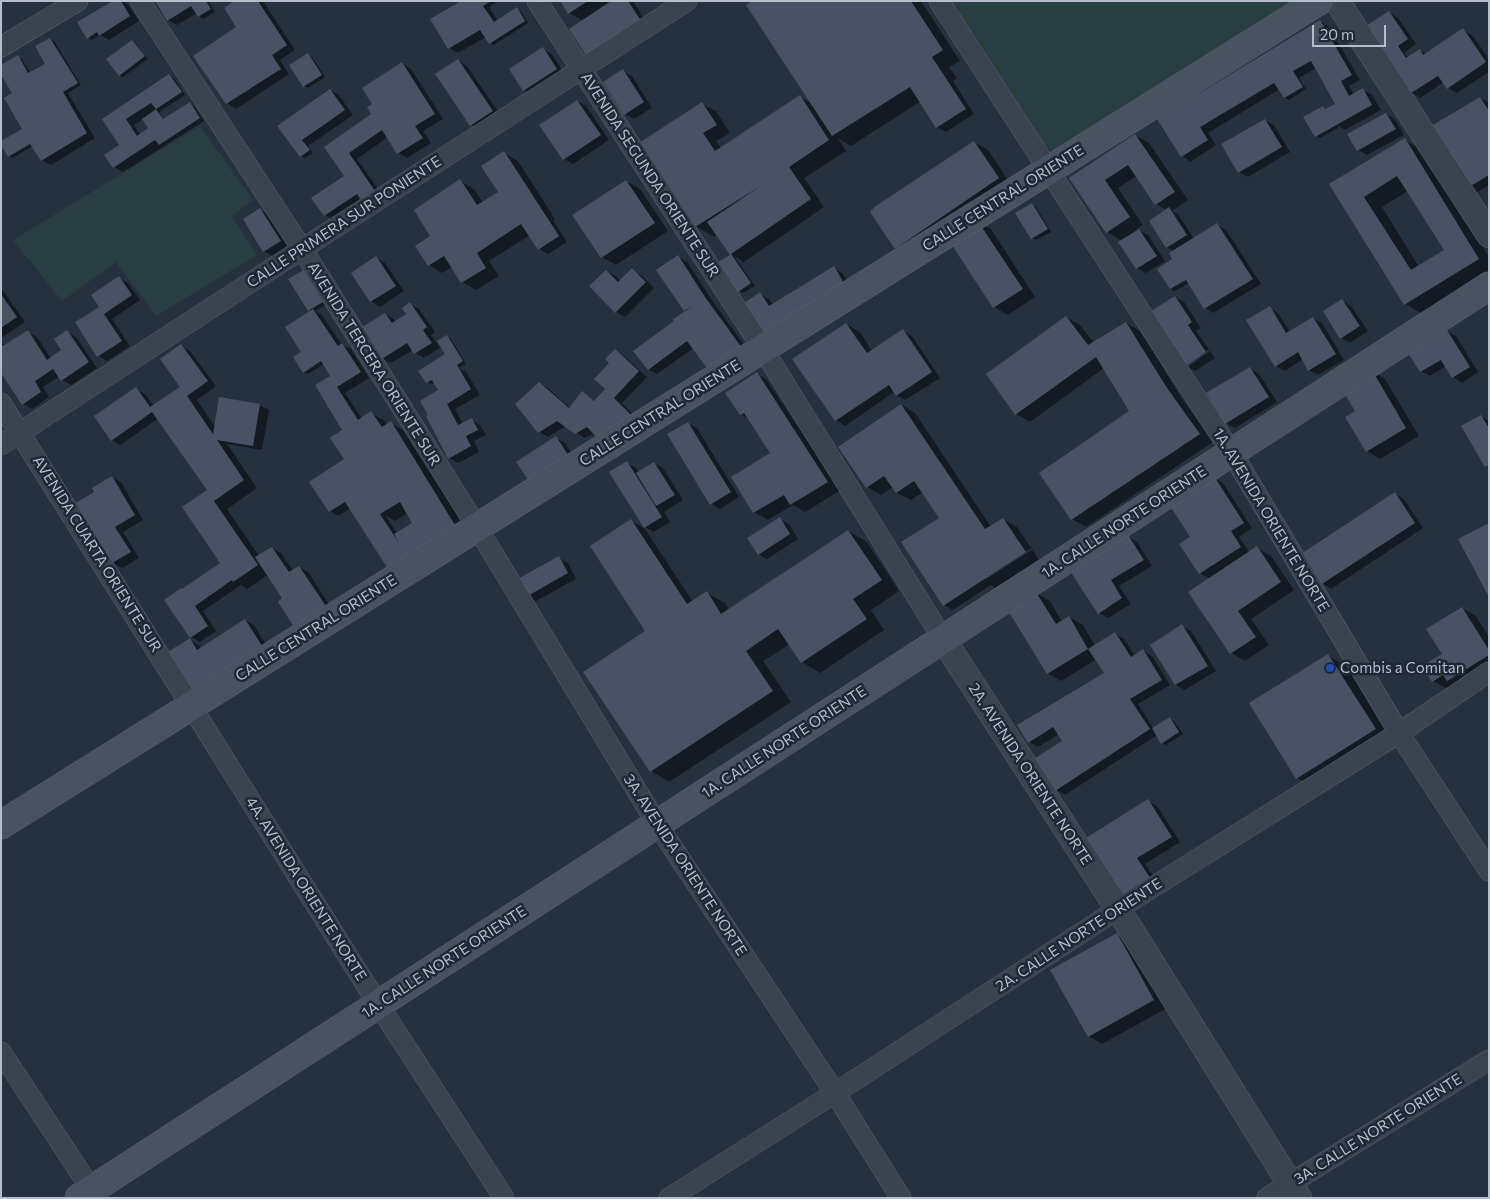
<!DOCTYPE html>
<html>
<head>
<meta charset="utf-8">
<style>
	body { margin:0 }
	#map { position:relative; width:1490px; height:1199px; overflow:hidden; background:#263140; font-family:Commissioner,sans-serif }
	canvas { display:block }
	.frame { position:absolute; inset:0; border:2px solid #b7becb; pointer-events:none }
	.scale { position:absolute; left:1312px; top:25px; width:74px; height:22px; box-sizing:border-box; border:2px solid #b7becb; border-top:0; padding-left:6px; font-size:15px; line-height:18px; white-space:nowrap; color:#b7becb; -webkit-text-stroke:4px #1f2836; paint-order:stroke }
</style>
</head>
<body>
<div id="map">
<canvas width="1490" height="1199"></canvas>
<div class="frame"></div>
<div class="scale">20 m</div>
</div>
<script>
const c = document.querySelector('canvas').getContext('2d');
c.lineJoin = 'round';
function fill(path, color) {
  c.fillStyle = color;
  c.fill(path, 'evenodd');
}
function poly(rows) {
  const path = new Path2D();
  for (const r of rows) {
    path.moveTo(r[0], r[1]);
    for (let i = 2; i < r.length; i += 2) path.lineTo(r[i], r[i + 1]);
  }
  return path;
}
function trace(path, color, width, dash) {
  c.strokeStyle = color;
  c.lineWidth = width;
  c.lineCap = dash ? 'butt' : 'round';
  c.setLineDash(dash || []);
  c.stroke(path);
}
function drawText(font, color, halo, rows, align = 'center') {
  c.font = font + ' Commissioner,sans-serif';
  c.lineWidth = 5;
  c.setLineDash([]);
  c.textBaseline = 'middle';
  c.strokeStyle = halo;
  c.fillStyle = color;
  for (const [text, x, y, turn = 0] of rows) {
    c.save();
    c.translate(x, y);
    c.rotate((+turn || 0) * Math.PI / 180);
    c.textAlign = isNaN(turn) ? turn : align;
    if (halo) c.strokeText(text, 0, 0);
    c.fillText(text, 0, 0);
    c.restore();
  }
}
fill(poly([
	[950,1,1294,1,1050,156],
	[200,126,253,200,232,216,257,255,156,316,116,262,62,301,13,240]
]), '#283e41');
fill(poly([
	[116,1,122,1,128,4,139,21,109,40,100,35,92,40,88,38],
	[156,1,208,1,215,12,203,19,199,16,197,13,177,25,168,20],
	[236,1,263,1,295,50,280,60,289,74,236,109,227,103,238,27],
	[463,1,498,1,489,7,498,21,517,9,521,11,528,23,494,45,490,43,486,37,458,53,449,48],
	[561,1,633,1,648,25,596,59,583,21,569,13],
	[755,1,921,1,960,61,949,67,957,78,953,81,974,114,946,132,937,127,921,101,851,146,838,138,846,151,804,178,824,207,744,262,734,256,755,286,743,293,739,291,720,262,732,255,717,235,714,237,696,226,666,182,702,104,716,111,730,133,716,141,721,148,800,97,813,104],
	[1389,12,1398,18,1416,44,1404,53,1408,58,1420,50,1426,54,1463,30,1472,35,1489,59,1489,72,1457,93,1448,88,1444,82,1420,98,1411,92,1388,58],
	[1320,21,1329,27,1360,80,1349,86,1354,95,1363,90,1372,95,1381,110,1345,130,1337,125,1338,128,1320,138,1316,136,1323,107,1327,109,1337,104,1316,68,1299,78,1306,89,1289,100,1285,98,1280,89,1208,133,1216,145,1190,162,1182,156,1158,120],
	[50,39,54,41,81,85,68,93,95,138,51,165,42,160,33,146,13,158,9,156,23,129,14,94,18,57,22,59,31,74,45,65],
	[132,41,136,44,148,59,123,77,119,75],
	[543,49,552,54,565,75,533,95,524,90],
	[308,55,312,57,325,77,308,88,304,86],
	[458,60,467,66,501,116,480,130,471,125],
	[402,63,411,69,443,119,423,131,431,143,407,158,398,153,388,137,357,159,383,196,334,220,325,215,346,176,326,147,373,114,374,104],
	[623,71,632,76,652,108,634,119,625,114],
	[169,76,174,78,185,95,159,112,164,120,190,103,194,106,204,121,123,172,114,167,121,146,103,119],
	[143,119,152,132,140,135,134,125],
	[330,90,339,95,353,115,308,146,313,153,305,158,301,156,279,126],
	[1480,98,1489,103,1489,185,1476,193,1467,188],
	[577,101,586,106,609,140,573,164,564,159],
	[1386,114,1395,119,1404,135,1367,155,1358,150],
	[1265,120,1274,125,1290,152,1248,177,1239,172],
	[1135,135,1149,143,1188,200,1172,211,1178,214,1194,239,1217,225,1226,230,1261,284,1213,313,1205,308,1189,283,1175,291,1171,289,1159,270,1173,261,1174,251,1167,247,1167,210,1156,204,1137,176,1118,188,1143,225,1136,229,1148,235,1165,261,1146,273,1137,268,1122,241,1107,232,1071,178],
	[1405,140,1423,150,1489,257,1489,274,1423,314,1405,304,1331,185],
	[1408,191,1446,250,1419,267,1382,207],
	[974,142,988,150,1012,186,910,256,896,248],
	[504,153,518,161,555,219,553,220,567,242,548,254,539,249,530,235,489,261,499,276,476,290,462,282,452,267,442,273,429,265,432,237,460,181,474,189,483,203,500,193],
	[626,181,640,189,668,231,616,265,602,257,574,216],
	[1032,205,1036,207,1051,232,1036,240,1032,238],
	[260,210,269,215,289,246,273,256,264,251],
	[977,222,991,229,1035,297,1008,315,994,307],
	[678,257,687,262,714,303,750,353,694,348,657,374,648,369,675,322,686,312,658,270],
	[376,258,385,263,404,291,380,307,371,301,352,273],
	[834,268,842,273,853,291,776,344,760,294,769,299,773,305],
	[632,270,641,275,654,288,625,317,616,312,607,271,616,276,620,281],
	[304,272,327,304,315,311,322,315,342,345,351,349,369,378,345,393,362,419,371,413,385,421,388,425,391,423,405,431,471,538,424,566,351,508,338,516,330,511,349,463,344,430,332,376,324,364,308,374,304,372,303,351,311,312,309,310],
	[408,513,414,523,397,533,385,515,395,521],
	[119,278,128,283,140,300,112,319,130,346,107,361,98,356,100,307],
	[1,290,4,292,25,322,1,338],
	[1175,297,1184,302,1201,328,1196,331,1209,349,1188,364,1188,367,1210,351,1215,358,1195,371,1186,366],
	[1342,300,1351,306,1368,331,1350,343,1341,338],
	[410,304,419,309,435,332,431,335,440,348,424,358,415,353,413,350,391,363,382,358,385,314,394,319,396,322,408,314],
	[1270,308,1278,313,1290,332,1313,318,1322,323,1344,360,1318,375,1309,370,1303,359,1285,371,1276,366],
	[1066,317,1080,325,1094,343,1126,323,1140,331,1181,397,1213,442,1086,527,1072,519,1131,411,1104,368,1030,422,1016,414],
	[846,324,860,332,872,351,903,331,912,336,940,378,905,400,896,395,894,392,845,426,836,420],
	[1447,331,1456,336,1478,372,1462,383,1453,377,1446,366,1430,376,1421,371],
	[28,332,37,337,51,359,63,351,67,332,76,337,97,368,71,385,62,380,60,376,43,387,49,397,32,409,23,404,1,370,1,341,5,347],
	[447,336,451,339,466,364,459,368,466,372,480,395,455,409,463,424,472,420,480,425,486,435,474,441,479,452,458,463,449,458,440,391,435,382,431,384,427,382,447,354],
	[181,346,190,351,216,386,197,400,215,427,220,398,260,405,269,410,262,450,227,444,257,488,227,509,259,556,272,548,281,553,293,571,299,567,308,572,338,618,284,599,268,575,247,589,241,585,203,611,216,631,200,642,191,637,183,590,221,563,209,490,159,418,120,445,112,440,136,389,145,394,154,406,182,387],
	[616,351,624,356,647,377,622,403,645,426,594,433,585,438,566,426,548,437,539,432,539,383,548,388,570,408,582,392,596,402,607,389,611,363],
	[1250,368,1259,374,1277,402,1235,428,1226,423],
	[1372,371,1385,379,1419,436,1380,459,1367,451,1357,412],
	[757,374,766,379,808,442,812,445,841,490,805,512,793,505,768,520,754,512,733,477,772,453,750,420,741,414],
	[902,405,915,413,991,527,1003,519,1017,527,1031,548,986,576,986,579,1032,550,1031,548,1039,560,995,588,991,585,953,610,944,605,940,518,923,492,911,500,897,493,893,487,881,495,867,487],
	[1481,416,1489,421,1489,468,1486,466,1462,427],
	[688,423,697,428,739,497,720,509,711,504],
	[556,438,565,443,578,463,531,483],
	[627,463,636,468,639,473,654,463,663,468,683,500,664,512,670,522,653,532,645,527],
	[112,477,121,482,143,520,123,532,139,558,122,568,113,563,77,504,96,493],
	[1214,477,1223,483,1252,528,1239,537,1250,553,1257,548,1271,556,1294,590,1251,619,1269,645,1245,661,1231,653,1210,579,1200,573,1191,537],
	[1395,493,1404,499,1423,528,1331,589,1322,583],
	[780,519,789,524,798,539,767,559,758,554],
	[632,521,645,529,693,602,707,593,725,603,729,610,848,531,866,541,899,591,871,610,884,630,820,673,802,662,790,644,763,661,791,702,669,782,651,771,648,631],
	[1128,537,1137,542,1152,566,1119,586,1131,604,1108,618,1099,613,1071,571],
	[559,558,568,563,576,579,536,601,527,596],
	[1036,593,1050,601,1062,622,1069,617,1083,625,1095,646,1115,634,1124,639,1135,656,1143,651,1152,656,1170,685,1138,704,1154,729,1170,718,1174,721,1183,734,1166,745,1162,743,1157,735,1065,795,1056,790,1064,742,1059,734,1038,747,1029,742,1106,673,1097,659,1061,681,1047,673],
	[1462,608,1476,616,1489,637,1489,671,1447,689,1433,681],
	[245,620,254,625,272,654,204,698,190,640,199,645,201,649],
	[1182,626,1191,631,1216,671,1185,690,1176,685],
	[1328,656,1346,666,1393,740,1315,788,1297,778],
	[1148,801,1157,806,1180,842,1145,864,1159,884,1125,895],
	[1117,935,1131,943,1167,1008,1102,1044,1088,1036]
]), '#0007');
fill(poly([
	[113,1,121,1,130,16,99,36,97,32,87,39,77,22],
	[155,1,206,1,211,9,198,17,191,6,167,21],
	[234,1,258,1,287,45,272,55,281,69,226,104,193,56,236,27,224,8],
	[461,1,491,1,483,6,494,22,517,7,525,21,489,44,480,30,448,49,430,19],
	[560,1,588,1,568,14],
	[611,1,628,1,640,19,586,55,569,29],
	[752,1,911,1,943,50,932,57,966,109,936,128,910,87,832,136,746,5],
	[1389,11,1408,39,1398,46,1406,58,1420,49,1423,55,1463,28,1486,62,1447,89,1438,76,1411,93,1363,28],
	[1320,20,1352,75,1341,81,1349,96,1363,88,1372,105,1315,137,1303,117,1323,106,1325,109,1335,104,1311,61,1293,71,1303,87,1284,98,1274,83,1200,127,1208,140,1181,157,1157,119],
	[50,38,78,83,63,92,87,133,41,161,30,144,8,157,1,145,1,141,22,129,4,98,12,93,1,75,1,65,18,55,28,73,45,64,35,46],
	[132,40,145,56,119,76,106,59],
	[543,47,557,69,523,91,509,69],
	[308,53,322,75,303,87,289,65],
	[458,59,493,111,470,126,435,74],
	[402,62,435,114,415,126,423,138,397,154,382,130,349,153,375,191,361,200,357,194,324,216,311,198,344,176,324,147,371,114,367,107,372,104,362,88],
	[623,69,644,102,624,115,603,82],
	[169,74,182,92,156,109,151,103,126,119,137,136,148,128,142,119,156,109,163,119,190,102,200,118,159,145,155,140,113,168,104,155,119,145,102,119],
	[330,89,345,110,302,140,310,150,300,157,277,126],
	[800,95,829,140,789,167,811,199,731,254,751,283,738,292,718,262,730,255,707,222,762,185,695,227,639,143,702,102,717,125,703,133,715,151],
	[1480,97,1489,111,1489,175,1466,189,1452,156,1433,125],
	[577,100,601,135,563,160,539,125],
	[1386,113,1396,129,1357,151,1347,134],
	[1265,119,1282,147,1238,173,1221,144],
	[1135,134,1175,192,1155,205,1128,165,1105,180,1130,217,1106,233,1069,178],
	[1405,138,1479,259,1404,305,1329,184],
	[1397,176,1444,250,1411,270,1364,197],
	[974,141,999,178,895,249,870,212,876,206],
	[504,151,559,236,538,250,521,224,477,253,486,268,461,283,444,256,428,266,415,246,430,236,414,210,460,179,477,205,498,192,481,166],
	[626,180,655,223,601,258,572,215],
	[1032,203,1048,229,1031,239,1015,213],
	[1169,207,1187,235,1166,248,1149,221],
	[260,208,281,241,263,252,243,219],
	[977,220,1023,289,993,308,948,239],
	[1217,223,1253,279,1204,309,1186,280,1170,289,1157,269,1172,259,1169,253],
	[1139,229,1157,256,1136,269,1118,242],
	[678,255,705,297,742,348,709,371,687,341,648,370,633,351,674,321,672,320,694,305,684,311,656,270],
	[376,256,396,286,370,302,351,273],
	[834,266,845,285,766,339,743,304,760,292,769,306],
	[632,268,646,282,615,313,589,286,606,270,618,282],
	[304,270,323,302,308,311,288,279],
	[119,276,132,295,104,314,122,341,97,357,75,322,99,307,91,295],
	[1,294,17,317,1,328],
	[1175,296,1192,322,1188,325,1206,352,1185,367,1148,313],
	[1342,299,1360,326,1340,339,1323,311],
	[410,302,427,327,423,330,432,343,414,354,407,343,382,359,361,328,385,313,392,323,406,314,402,308],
	[1270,306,1286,333,1313,317,1336,354,1308,371,1298,352,1275,367,1246,320],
	[313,309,338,346,342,343,361,372,337,387,358,420,371,411,382,427,391,421,458,530,390,572,345,502,329,512,309,482,344,459,330,438,342,430,315,385,330,376,321,361,303,373,293,357,301,352,285,327],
	[400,502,412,523,394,534,399,543,380,514],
	[1066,316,1088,345,1126,322,1167,388,1200,434,1071,520,1039,473,1129,411,1096,357,1015,415,986,374],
	[846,323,867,353,903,329,932,372,896,396,889,385,835,421,792,359],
	[28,330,47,360,61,350,54,339,67,330,89,362,61,381,53,369,35,381,41,392,22,405,1,373,1,343,3,346],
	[1447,330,1470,367,1452,378,1441,360,1420,372,1408,353],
	[447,335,463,361,457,365,471,389,447,404,458,425,472,418,478,430,466,436,471,446,448,459,426,416,428,415,420,401,438,390,432,380,426,383,418,371,445,354,437,341],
	[181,344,208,381,187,396,213,434,219,397,260,404,253,446,217,440,244,480,214,501,258,565,233,582,232,580,195,606,208,626,190,638,164,600,181,588,182,589,220,563,182,507,207,490,152,412,111,441,94,416,136,387,150,407,180,387,160,359],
	[615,349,639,371,614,398,637,421,602,443,587,427,575,434,557,421,538,433,515,404,539,382,569,408,582,391,594,401,605,389,594,379,609,363,605,359],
	[1250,367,1269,397,1225,424,1206,393],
	[1372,370,1406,428,1366,452,1345,417,1355,411,1341,388],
	[757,372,828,482,790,505,784,495,753,513,731,477,770,453,744,413,740,415,725,393],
	[901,404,985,529,1003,518,1026,552,943,606,901,542,939,518,914,481,896,493,884,476,866,488,838,447],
	[1481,415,1489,428,1489,465,1485,467,1461,426],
	[688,422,731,492,710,505,667,434],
	[556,436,570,458,531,484,516,462],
	[627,461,662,517,644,528,609,472],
	[654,462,675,495,656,506,636,473],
	[112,476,135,515,115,527,131,552,112,563,76,503,94,492,92,488],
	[1214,476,1244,523,1231,531,1241,547,1199,574,1179,544,1190,537,1169,504],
	[1395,492,1415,523,1322,584,1301,554],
	[780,517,790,534,758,555,747,538],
	[631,519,687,604,707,591,721,614,848,530,882,580,853,599,867,619,801,663,778,629,746,651,773,691,650,772,583,672,645,631,590,546],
	[1489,523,1489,597,1458,539],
	[1128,535,1144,560,1111,580,1122,598,1098,614,1070,571],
	[1257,546,1281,582,1238,611,1256,637,1230,654,1188,592],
	[272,547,289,572,299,566,330,612,298,633,278,602,282,598,255,557],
	[559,556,568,573,526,597,516,580],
	[1036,592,1056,624,1069,616,1088,649,1115,632,1131,657,1143,649,1162,680,1130,699,1150,729,1055,791,1034,759,1062,741,1053,727,1028,743,1017,725,1104,673,1088,649,1047,674,1007,609],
	[1462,607,1489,650,1489,655,1447,681,1443,675,1432,682,1422,666,1442,654,1426,629],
	[245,619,264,649,195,694,168,652,190,638,197,650],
	[1182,624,1208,666,1175,685,1150,645],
	[1328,654,1376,729,1296,779,1249,703],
	[1170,717,1179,732,1161,744,1152,728],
	[1148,799,1172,837,1137,858,1151,879,1124,896,1086,838],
	[1117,933,1154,1000,1088,1037,1050,970]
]), '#485264');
const minor = poly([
	[140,1,302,249,477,527,657,824,835,1093,901,1198],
	[537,1,763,349,943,639],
	[939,1,1232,453,1399,733,1489,871],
	[1,47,78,1],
	[1,403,378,1004,504,1198],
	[1,445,302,249,687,1],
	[1,1052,97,1198],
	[669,1198,835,1093,1118,909,1399,733,1489,672],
	[1267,1198,1489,1060]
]);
const tertiary = poly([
	[1337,1,1489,235],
	[943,639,1118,909,1299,1198]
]);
const secondary = poly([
	[1,825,1319,1],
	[79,1198,1489,286]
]);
trace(minor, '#58616e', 21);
trace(tertiary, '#58616e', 26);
trace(secondary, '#58616e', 29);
trace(minor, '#3b4350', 20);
trace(tertiary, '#3b4350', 25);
trace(secondary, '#495263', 28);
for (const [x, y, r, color] of [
	[1330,668,5,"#1a4fb4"]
]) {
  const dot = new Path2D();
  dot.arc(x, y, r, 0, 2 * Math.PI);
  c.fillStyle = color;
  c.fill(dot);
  trace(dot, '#1f2836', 2);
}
drawText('15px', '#b7becb', '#1f2836', [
	["AVENIDA SEGUNDA ORIENTE SUR",650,175,57],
	["CALLE CENTRAL ORIENTE",1003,198,-32],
	["CALLE PRIMERA SUR PONIENTE",344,222,-33],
	["AVENIDA TERCERA ORIENTE SUR",374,364,58],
	["CALLE CENTRAL ORIENTE",660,413,-32],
	["1A. AVENIDA ORIENTE NORTE",1271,520,59],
	["1A. CALLE NORTE ORIENTE",1124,522,-33],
	["AVENIDA CUARTA ORIENTE SUR",97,554,58],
	["CALLE CENTRAL ORIENTE",316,628,-32],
	["1A. CALLE NORTE ORIENTE",784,742,-33],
	["2A. AVENIDA ORIENTE NORTE",1030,774,57],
	["3A. AVENIDA ORIENTE NORTE",685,865,57],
	["4A. AVENIDA ORIENTE NORTE",306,889,58],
	["2A. CALLE NORTE ORIENTE",1079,935,-33],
	["1A. CALLE NORTE ORIENTE",444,962,-33],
	["3A. CALLE NORTE ORIENTE",1378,1129,-32]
]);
drawText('15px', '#b7becb', '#1f2836', [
	["Combis a Comitan",1340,668]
], 'left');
</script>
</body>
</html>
